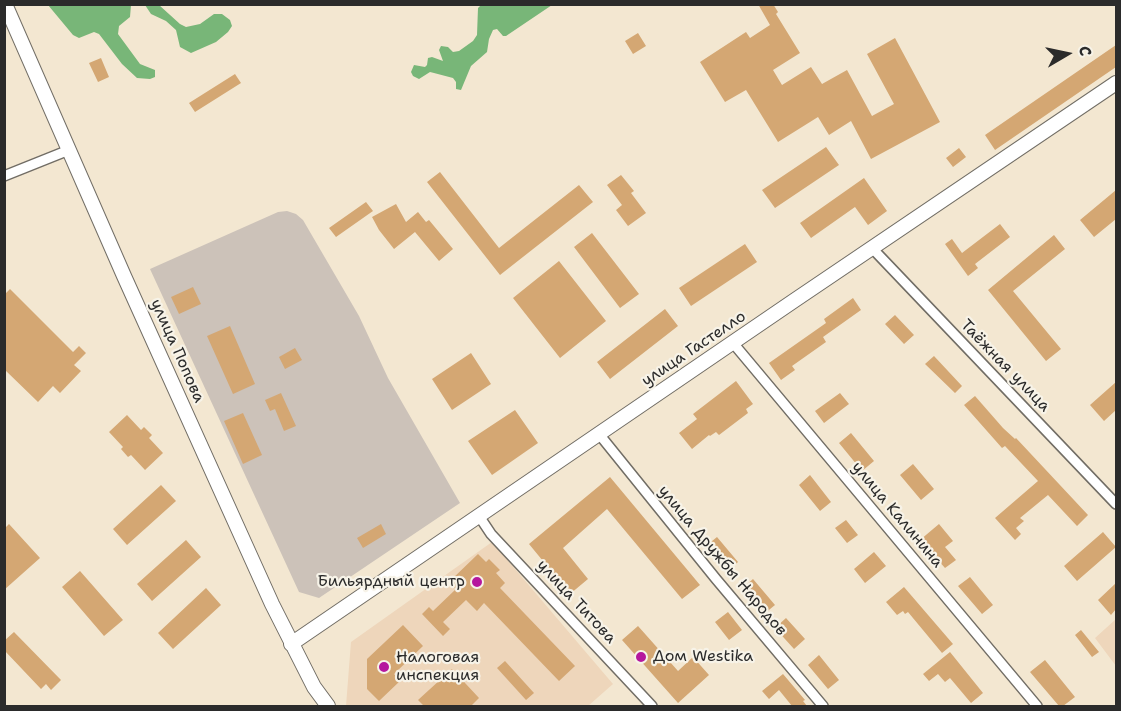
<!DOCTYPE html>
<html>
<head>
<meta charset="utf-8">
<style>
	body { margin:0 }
	#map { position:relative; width:1121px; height:711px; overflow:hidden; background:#f3e7d1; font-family:"Shantell Sans",sans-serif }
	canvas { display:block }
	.frame { position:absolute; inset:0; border:6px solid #2b2b2b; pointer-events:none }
	.north { position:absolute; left:1037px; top:24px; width:60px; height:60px; -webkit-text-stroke:4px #f7f3e8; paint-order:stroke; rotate:81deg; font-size:16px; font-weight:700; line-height:24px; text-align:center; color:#2b2b2b }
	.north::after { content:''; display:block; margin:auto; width:21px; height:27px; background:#2b2b2b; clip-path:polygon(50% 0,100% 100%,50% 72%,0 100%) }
</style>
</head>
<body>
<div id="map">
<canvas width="1121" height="711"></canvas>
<div class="frame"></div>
<div class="north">С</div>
</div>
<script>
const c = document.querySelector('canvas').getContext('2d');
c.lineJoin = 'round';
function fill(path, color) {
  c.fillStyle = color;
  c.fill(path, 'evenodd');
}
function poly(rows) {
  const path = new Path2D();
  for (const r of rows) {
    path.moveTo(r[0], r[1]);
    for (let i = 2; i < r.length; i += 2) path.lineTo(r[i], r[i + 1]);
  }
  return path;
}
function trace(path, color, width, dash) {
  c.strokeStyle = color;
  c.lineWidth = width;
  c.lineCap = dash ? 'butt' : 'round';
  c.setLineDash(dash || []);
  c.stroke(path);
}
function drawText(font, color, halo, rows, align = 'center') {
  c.font = font + ' "Shantell Sans",sans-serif';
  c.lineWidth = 4.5;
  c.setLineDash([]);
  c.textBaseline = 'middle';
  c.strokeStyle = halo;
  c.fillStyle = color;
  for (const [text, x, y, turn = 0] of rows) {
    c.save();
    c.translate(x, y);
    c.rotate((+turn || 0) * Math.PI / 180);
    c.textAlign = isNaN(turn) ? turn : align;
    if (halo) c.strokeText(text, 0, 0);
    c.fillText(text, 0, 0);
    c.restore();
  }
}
fill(poly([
	[492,542,613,684,588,706,346,706,351,642],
	[1116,619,1116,666,1095,638]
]), '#eed6bb');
fill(poly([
	[287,211,296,214,303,220,359,316,388,378,460,503,319,598,299,592,150,269,278,212]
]), '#ccc2b9');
fill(poly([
	[48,5,131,5,130,17,119,26,118,34,140,64,155,70,155,77,150,79,137,78,122,64,99,34,94,32,79,38,73,35],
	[145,5,159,5,180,24,186,27,200,24,214,14,222,14,230,20,232,26,228,32,216,42,191,53,180,47,176,30,166,21,151,14],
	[481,5,552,5,506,36,503,36,497,29,493,30,489,39,487,52,471,66,461,90,456,89,456,82,453,78,434,73,430,72,419,79,413,76,411,72,414,65,425,67,427,65,428,58,432,57,443,61,439,50,441,46,448,47,453,52,459,51,473,41,477,35,478,8]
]), '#78b678');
fill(poly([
	[758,4,773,4,778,12,776,14,800,53,773,70,782,85,811,67,822,84,847,70,872,116,894,104,867,54,895,38,940,122,871,159,851,121,829,135,818,117,778,142,746,90,725,102,700,62,746,32,750,38,770,25],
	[638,33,646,46,633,54,625,41],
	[1116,45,1116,67,995,150,985,135],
	[101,58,109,77,98,82,89,63],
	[235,74,241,83,195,112,189,103],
	[826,147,839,165,775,208,762,190],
	[959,148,966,157,953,167,946,158],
	[440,172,499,248,579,185,593,202,500,275,427,182],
	[621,175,634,191,631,193,646,213,628,226,616,210,622,205,607,185],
	[864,178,887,211,868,225,855,207,811,238,800,223],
	[1116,190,1116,219,1094,237,1080,220],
	[366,202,373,211,336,237,329,228],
	[396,204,406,222,418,212,426,222,429,220,453,249,439,261,415,232,394,249,379,230,372,217],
	[1000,224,1010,237,975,264,978,268,968,276,945,244,952,239,962,253],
	[592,233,639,294,620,308,574,247],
	[1054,235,1065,249,1013,291,1061,349,1046,361,988,290],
	[745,244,757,262,691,306,679,288],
	[559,261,606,321,560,358,513,298],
	[193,287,201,304,179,314,171,297],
	[10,289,73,352,79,346,86,353,74,365,81,371,60,393,53,386,38,402,4,369,4,295],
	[853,298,861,310,823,337,826,342,792,366,795,370,781,380,769,363,826,323,824,319],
	[665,309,678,326,610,379,597,362],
	[895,315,914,335,904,344,885,324],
	[230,326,255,384,233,394,207,336],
	[295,348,302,360,285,369,279,357],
	[471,353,491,384,452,410,432,379],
	[934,356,962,386,955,393,925,364],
	[736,381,753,404,746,409,748,413,719,435,716,432,710,436,709,435,692,449,679,433,697,419,693,414],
	[1116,382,1116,410,1104,421,1090,405],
	[281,393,296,426,284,431,275,409,270,411,265,400],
	[840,393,849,404,824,423,815,411],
	[975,396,1003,428,1015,439,1016,438,1088,515,1077,526,1048,495,1020,518,1024,521,1016,528,1021,534,1015,540,995,518,1038,481,1005,446,1002,448,964,405],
	[515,410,538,443,492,475,468,441],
	[243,413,262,455,243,464,224,421],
	[127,415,141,430,144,427,152,435,149,438,163,453,145,470,131,455,128,457,121,449,123,447,109,432],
	[851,433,874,461,862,471,839,443],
	[913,464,934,489,921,500,900,475],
	[810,475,831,502,820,511,799,485],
	[610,477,700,585,682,599,607,509,563,548,588,579,570,594,529,544],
	[161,485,176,501,127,545,113,529],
	[846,520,858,535,847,543,835,528],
	[9,524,40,558,4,590,4,529],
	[381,524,386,534,363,548,357,538],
	[939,524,953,541,945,547,956,560,945,568,920,540],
	[1103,532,1116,547,1077,581,1064,566],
	[717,537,738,562,728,571,706,546],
	[186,540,201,557,152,601,137,584],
	[874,552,886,566,865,583,854,569],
	[478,554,486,562,489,559,500,570,496,573,505,583,500,588,575,666,559,681,484,603,477,611,466,600,443,622,450,629,443,636,422,614,429,607,433,611,456,589,449,582],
	[80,571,123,620,104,636,62,587],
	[970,577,993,605,982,614,958,586],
	[753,579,775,605,764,614,743,588],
	[1116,583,1116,609,1111,615,1098,600],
	[904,587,953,644,942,653,908,612,905,614,903,611,897,615,886,602],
	[206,588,221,605,173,649,158,633],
	[728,612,742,630,729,640,715,622],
	[786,618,805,639,794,649,775,628],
	[403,625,423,646,394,674,400,681,379,701,367,689,367,659],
	[638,626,678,671,693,657,709,675,678,703,622,640],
	[1081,630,1099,652,1092,657,1075,635],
	[14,632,61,680,51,690,46,684,41,689,4,650,4,641],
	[950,652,983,693,971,703,950,678,945,682,938,674,929,681,923,674],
	[819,655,839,680,828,689,808,665],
	[1045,660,1075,697,1063,706,1059,706,1030,672],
	[505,661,534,693,526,700,497,668],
	[452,669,479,698,471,706,424,706,418,700],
	[783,674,805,700,803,701,807,706,792,706,779,690,769,699,762,691]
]), '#d4a773');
const street = poly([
	[4,176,69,150],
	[872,248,1116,504],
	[733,343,1037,706],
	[599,434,716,579,823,706],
	[479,516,491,534,652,706]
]);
const secondary = poly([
	[5,4,124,276,272,604,314,687,328,706],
	[291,644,795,300,1116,83]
]);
trace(street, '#716d65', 12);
trace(secondary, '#716d65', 16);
trace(street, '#fff', 9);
trace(secondary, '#fff', 14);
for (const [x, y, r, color] of [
	[477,582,6,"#b5179e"],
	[641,657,6,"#b5179e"],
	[384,667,6,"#b5179e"]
]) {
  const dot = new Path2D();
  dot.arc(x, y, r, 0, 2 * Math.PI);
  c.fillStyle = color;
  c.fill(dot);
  trace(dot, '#f7f3e8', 2);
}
drawText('16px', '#2b2b2b', '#f7f3e8', [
	["улица Гастелло",694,349,-34],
	["улица Попова",177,351,66],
	["Таёжная улица",1005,366,46],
	["улица Калинина",897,515,50],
	["улица Дружбы Народов",722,561,50],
	["улица Титова",576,602,47]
]);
drawText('16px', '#2b2b2b', '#f7f3e8', [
	["Бильярдный центр",465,582,"right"],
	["Дом Westika",653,657],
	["Налоговая",396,658],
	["инспекция",396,676]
], 'left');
</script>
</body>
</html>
